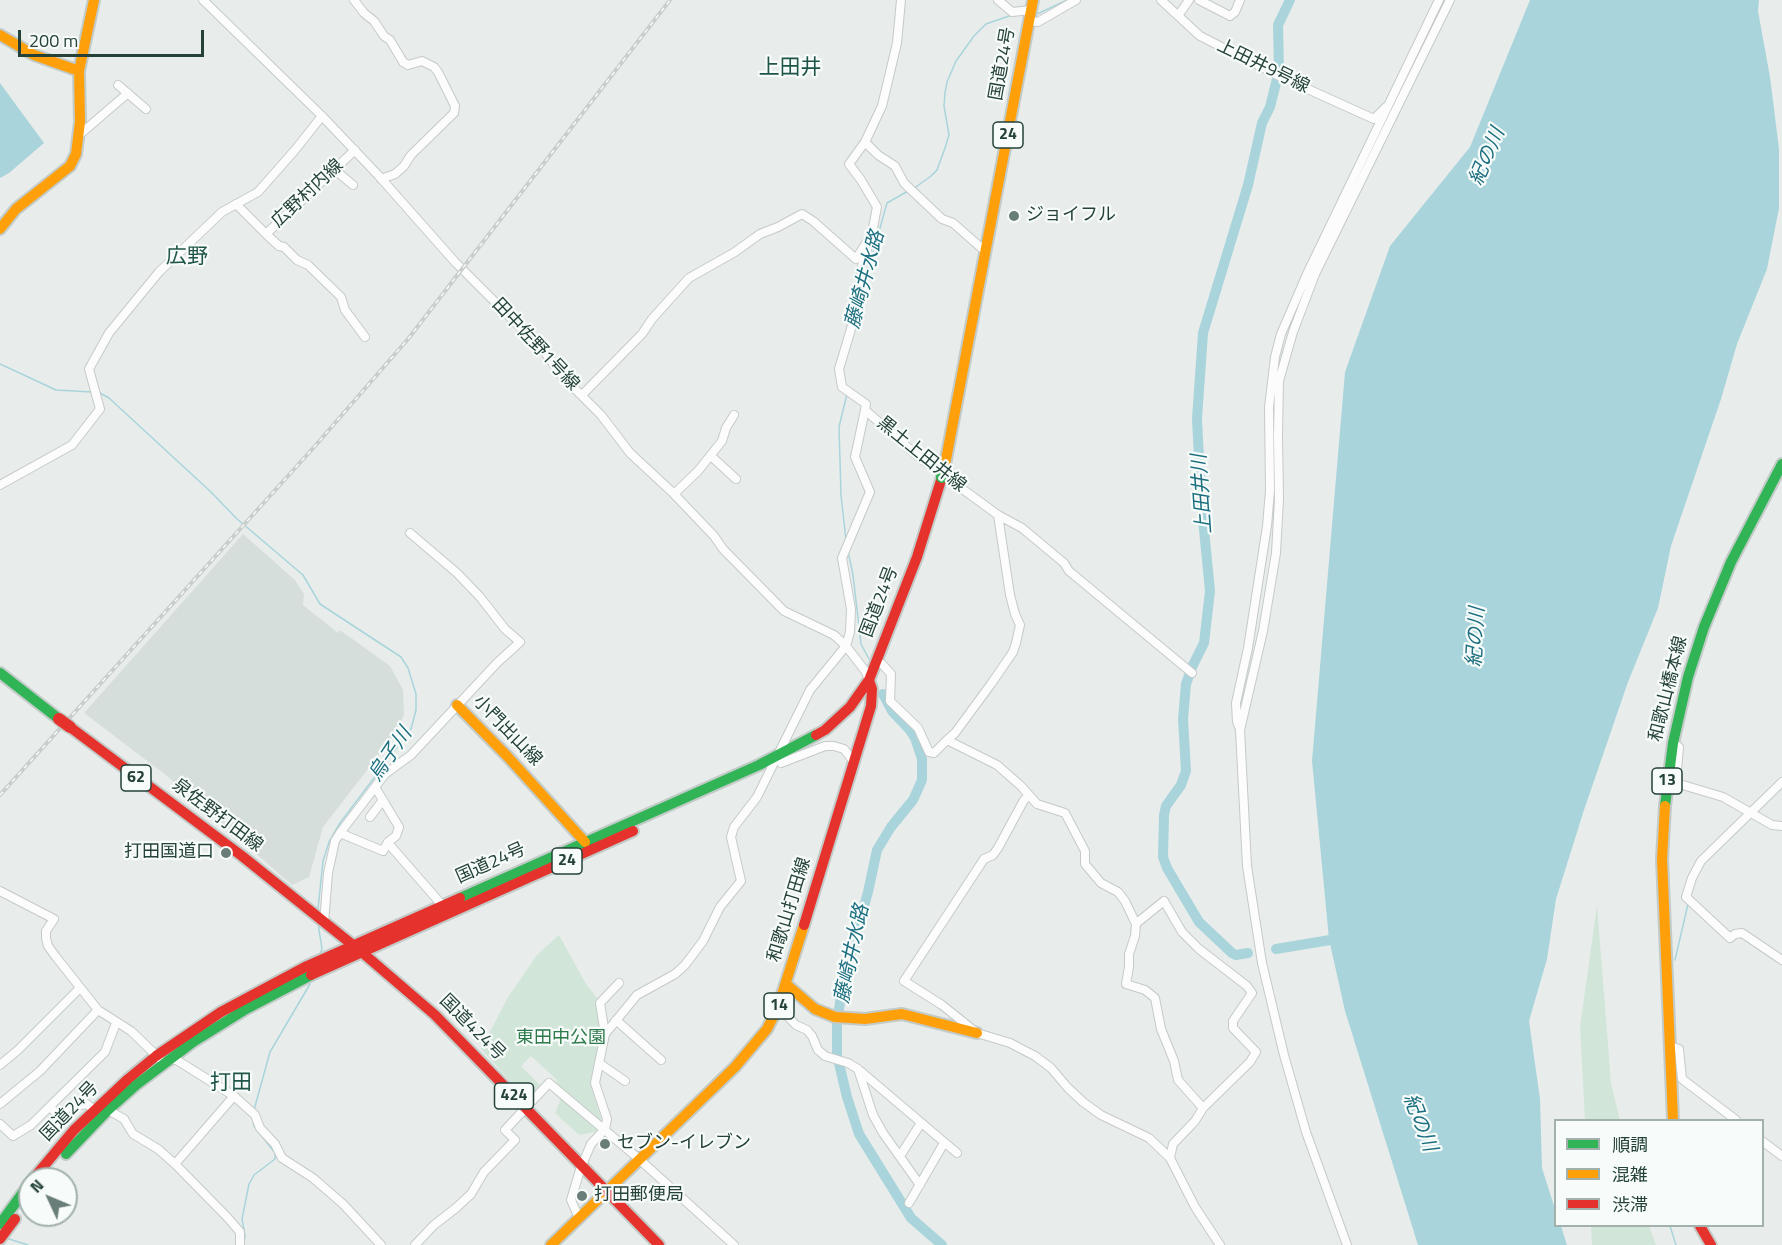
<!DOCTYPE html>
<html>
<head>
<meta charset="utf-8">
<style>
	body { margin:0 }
	#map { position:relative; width:1782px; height:1245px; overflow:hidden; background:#e8edeb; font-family:"Titillium Web","Noto Sans JP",sans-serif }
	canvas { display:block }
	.legend { position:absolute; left:1554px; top:1119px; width:210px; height:108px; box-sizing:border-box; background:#f7fbf9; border:2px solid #a3b1ad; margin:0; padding:8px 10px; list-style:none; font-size:18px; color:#24423a }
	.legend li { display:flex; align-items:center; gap:12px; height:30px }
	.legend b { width:30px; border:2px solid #a3b1ad }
	.north { position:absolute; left:18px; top:1167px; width:60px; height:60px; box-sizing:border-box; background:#f7fbf9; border:2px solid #a3b1ad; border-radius:50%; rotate:314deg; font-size:16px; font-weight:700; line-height:24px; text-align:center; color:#24423a }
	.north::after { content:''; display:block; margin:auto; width:21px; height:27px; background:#697e78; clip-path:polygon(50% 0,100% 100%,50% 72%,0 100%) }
	.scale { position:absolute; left:18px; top:30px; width:186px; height:27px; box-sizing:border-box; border:3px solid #24423a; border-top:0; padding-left:8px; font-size:18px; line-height:21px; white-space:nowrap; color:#24423a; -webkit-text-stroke:4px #f7fbf9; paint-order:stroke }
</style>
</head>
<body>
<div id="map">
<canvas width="1782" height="1245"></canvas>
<ul class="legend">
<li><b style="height:8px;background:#30b455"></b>順調</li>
<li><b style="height:8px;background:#ff9f0a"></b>混雑</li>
<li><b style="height:8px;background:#e5322d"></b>渋滞</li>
</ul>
<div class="north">N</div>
<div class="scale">200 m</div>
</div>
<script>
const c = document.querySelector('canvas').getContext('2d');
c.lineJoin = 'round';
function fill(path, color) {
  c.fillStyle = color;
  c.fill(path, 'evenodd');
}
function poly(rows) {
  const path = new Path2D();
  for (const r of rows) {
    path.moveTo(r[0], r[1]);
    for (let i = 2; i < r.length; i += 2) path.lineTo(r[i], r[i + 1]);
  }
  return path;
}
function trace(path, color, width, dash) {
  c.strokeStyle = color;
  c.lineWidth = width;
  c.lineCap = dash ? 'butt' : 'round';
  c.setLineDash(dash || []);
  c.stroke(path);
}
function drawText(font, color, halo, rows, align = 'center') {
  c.font = font + ' "Titillium Web","Noto Sans JP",sans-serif';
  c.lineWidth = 4.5;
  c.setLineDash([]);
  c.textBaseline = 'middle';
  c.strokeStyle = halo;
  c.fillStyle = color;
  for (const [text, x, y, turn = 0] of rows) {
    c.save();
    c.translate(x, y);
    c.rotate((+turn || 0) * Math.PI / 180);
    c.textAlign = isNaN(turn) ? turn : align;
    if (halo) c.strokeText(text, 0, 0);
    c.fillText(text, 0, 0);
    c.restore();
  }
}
fill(poly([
	[243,534,295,580,304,594,303,605,338,633,340,630,390,666,403,690,404,715,395,734,323,827,309,877,292,885,167,776,84,713]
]), '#d6dedb');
fill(poly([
	[1597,905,1611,1083,1620,1120,1585,1120,1580,1027],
	[559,935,586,984,597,998,601,1034,590,1083,602,1122,595,1132,579,1135,555,1113,560,1101,556,1079,531,1056,521,1066,540,1085,527,1100,481,1049,508,997,537,955],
	[1591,1226,1649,1226,1656,1245,1592,1245]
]), '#d1e6d8');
fill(poly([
	[1530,0,1759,0,1758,11,1770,77,1779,149,1779,208,1767,269,1737,344,1721,399,1671,546,1658,608,1628,682,1584,810,1556,899,1547,959,1529,1021,1540,1099,1542,1168,1555,1209,1556,1226,1561,1226,1567,1245,1418,1245,1345,1011,1329,939,1312,761,1345,372,1390,246,1470,147],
	[0,83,44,143,9,173,0,178]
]), '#a9d4db');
trace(poly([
	[1035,15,1067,0],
	[913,189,931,176,937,170,945,148,949,135,944,106,945,93,947,82,956,61,974,36,986,24,1012,15],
	[864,285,887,203,908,191],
	[0,364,56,390,92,392],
	[100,393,109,398,211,492,236,518,303,575,320,604,401,657,408,668,416,694,416,710,411,729,340,823,329,842,323,861,318,909],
	[846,540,841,495,839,427,847,394],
	[848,551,853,575,861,644,869,659],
	[318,923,322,949,320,954],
	[1675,960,1688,904],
	[254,1110,270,1052,310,984],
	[1670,1226,1676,1245],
	[6,1238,28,1245],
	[244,1244,245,1235,242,1219,249,1184,254,1175,275,1159,275,1153,254,1126,252,1117]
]), '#a9d4db', 1.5);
trace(poly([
	[883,694,892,711,910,730,915,738,922,759,922,780,913,800,891,827,877,850,868,892,843,982,837,1023,837,1055,847,1097,859,1134,911,1218,942,1245],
	[1276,949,1342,938],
	[1248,953,1236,955,1232,953,1199,922,1167,868,1163,857,1164,815,1166,806,1181,785,1186,771,1183,719,1186,684,1192,667,1204,643,1210,591,1201,499,1197,419,1203,333,1248,185,1262,123,1270,107,1279,71,1278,25,1290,0]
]), '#a9d4db', 10);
const street = poly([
	[203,0,322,116,378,175,455,262,544,351,562,376,601,415,630,453,672,492,714,536,723,549,784,611,834,635,846,646,866,672,868,678],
	[354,0,364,13,374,21,384,36,390,40,403,62,408,65,422,61,434,67,438,72,455,106,454,113,411,155,404,166,395,174,381,179],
	[998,0,1012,12,1031,10],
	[1161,0,1200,36,1281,77,1374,119,1386,107],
	[1199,0,1230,16,1235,12,1240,0],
	[1178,16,1189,0],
	[1029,21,1038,22,1076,0],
	[118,85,146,109],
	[78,136,128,93],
	[865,142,878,155,895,166,904,183,942,219,953,223,986,252],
	[335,170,353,185],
	[236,204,266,234,355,150],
	[266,234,279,246,284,247,297,260,308,265,341,297,345,310,365,337],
	[582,395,642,334,652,319,689,278,735,252,760,234,778,227,802,214,813,221,856,259,867,242],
	[865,410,866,404,842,387,839,369,851,329,861,280,862,266,872,233,877,207,861,180,849,164,865,142,882,106,897,43,901,0],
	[711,456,736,479],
	[0,485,72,445,100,409,89,369,109,333,159,272,222,212,258,192,295,150,322,116],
	[674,494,698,471,722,441,726,428,734,415],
	[882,664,891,674,890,701,918,728,929,752,934,753,947,740,997,765,1021,786,1037,804,1065,813,1085,851,1085,864,1101,883,1118,892,1125,901,1136,924,1135,936,1129,954,1129,967,1126,984,1145,990,1155,998,1161,1029,1174,1061,1178,1080,1203,1108,1195,1121,1173,1144,1170,1158,1195,1207,1220,1245],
	[1240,729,1237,722,1236,703,1248,648,1267,526,1270,491,1269,407,1275,357,1281,334,1307,274,1439,0],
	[947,740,955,733,991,684,1013,652,1016,643,1020,625,1015,614,1010,595,998,515],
	[1673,743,1679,747,1676,783,1723,797,1772,825,1782,826],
	[781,763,825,746,834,746,844,749,854,762],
	[1782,782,1701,861,1692,878,1686,897,1730,938,1735,934,1742,933,1782,960],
	[1029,795,1024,800,998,848,993,855,984,859,904,981,942,1005,977,1033,1010,1043,1035,1056,1051,1068,1068,1088,1083,1102,1101,1115,1149,1138,1170,1158],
	[370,817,383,800],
	[340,833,383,851,388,842,396,836,399,827,375,787],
	[388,843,442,905],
	[0,891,54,919,46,931,46,938,48,946,56,957,98,1010,131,1031,159,1058],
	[1134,920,1138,922,1164,901,1182,932,1199,949,1247,986,1252,993,1233,1021,1233,1028,1256,1052,1250,1062,1203,1108],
	[324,923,328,873,335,841,340,833,385,774,411,755,497,663,520,642,505,629,480,597,457,573,410,533],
	[778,1007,796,1025,807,1030,812,1036,818,1050,825,1056,848,1063,858,1069,957,1153],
	[616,1020,661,1060],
	[605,1034,600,1003,619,983],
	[1670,1046,1679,1049,1682,1079,1736,1120],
	[171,1060,175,1059,234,1096,255,1115,260,1128,275,1144,282,1158,313,1178,343,1204,381,1245],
	[599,1063,625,1081],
	[0,1065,18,1050,80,988],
	[858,1069,873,1115,883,1133,920,1185],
	[0,1104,40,1071,98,1010],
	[50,1107,57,1114,70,1107,87,1104,94,1110,108,1110,124,1119,133,1134,158,1149,175,1164,228,1218,240,1232,240,1245],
	[0,1124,13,1136,31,1125,105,1052,116,1023],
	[1762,1141,1782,1156],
	[900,1156,921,1123],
	[175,1164,234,1096],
	[909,1203,944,1143],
	[579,1218,571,1200,580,1170,591,1144,605,1129,607,1119,595,1083,605,1034,637,995,675,974,685,965,703,941,720,907,741,881,731,837,734,827,757,797,810,690,846,646,850,632,851,609,842,558,870,492,855,457,865,410,920,458,998,515,1022,528,1064,563,1069,571,1192,673],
	[415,1245,434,1225,456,1208,471,1194,484,1172,515,1140,505,1130,549,1083,639,1159,734,1245],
	[1347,1245,1306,1132,1284,1055,1262,963,1247,866,1240,730,1263,631,1276,553,1279,499,1278,437,1279,381,1293,332,1315,274,1450,0]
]);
const fast = poly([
	[0,673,59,719],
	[1665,806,1673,743,1688,677,1704,627,1731,562,1782,464],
	[460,898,759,765,816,735],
	[66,1154,108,1110,136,1085,193,1042,246,1009,311,975],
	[0,1224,30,1183]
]);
const slow = poly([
	[0,35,34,55,79,71],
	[0,229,16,209,70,166,76,154,80,122,79,71,94,0],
	[944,470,1033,0],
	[457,705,508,757,585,842],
	[1665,806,1662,859,1673,1120],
	[786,984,815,1009,835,1017,865,1019,902,1014,977,1033],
	[551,1245,735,1067,767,1029,778,1007,804,925]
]);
const jam = poly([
	[70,727,242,856,354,946],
	[816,735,825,730,850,707,869,680,917,557,942,477],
	[804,925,871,706,872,689,869,680],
	[357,948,435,1015,659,1245],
	[311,975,633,831],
	[33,1179,74,1130,128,1079,156,1056,221,1012,307,966,460,898],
	[1700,1226,1711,1245],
	[0,1239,15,1219]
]);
trace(street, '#c5cac8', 10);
trace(fast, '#c3cbc8', 14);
trace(slow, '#c3cbc8', 14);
trace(jam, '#c3cbc8', 14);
trace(street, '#fcfcfc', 8);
trace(fast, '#30b455', 10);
trace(slow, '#ff9f0a', 10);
trace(jam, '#e5322d', 10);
const rail = poly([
	[0,795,315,446,408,339,670,0]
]);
trace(rail, '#c9cdcc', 4);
trace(rail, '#f7fbf9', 1.5, [4.5]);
const fastBridge = poly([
	[942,477,944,470]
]);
const jamBridge = poly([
	[59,719,70,727]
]);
trace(fastBridge, '#c3ccc9', 15, []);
trace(jamBridge, '#c3ccc9', 15, []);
trace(fastBridge, '#30b455', 12);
trace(jamBridge, '#e5322d', 12);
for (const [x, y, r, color] of [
	[1014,216,6,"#697e78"],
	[226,853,6,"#697e78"],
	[605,1144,6,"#697e78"],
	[582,1196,6,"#697e78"]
]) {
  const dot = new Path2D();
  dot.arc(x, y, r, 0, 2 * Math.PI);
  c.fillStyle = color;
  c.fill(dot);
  trace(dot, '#f7fbf9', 2);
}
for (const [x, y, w] of [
	[1008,135,30],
	[136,778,30],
	[1667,781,30],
	[567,861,30],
	[779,1006,30],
	[514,1096,39]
]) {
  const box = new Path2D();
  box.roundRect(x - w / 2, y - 13, w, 26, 4.5);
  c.fillStyle = '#f7fbf9';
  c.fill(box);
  trace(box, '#24423a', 1.5);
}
drawText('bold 16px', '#24423a', null, [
	["24",1008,135],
	["62",136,778],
	["13",1667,781],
	["24",567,861],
	["14",779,1006],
	["424",514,1096]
]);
drawText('18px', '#24423a', '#f7fbf9', [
	["国道24号",1003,64,-80],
	["上田井9号線",1263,67,26],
	["広野村内線",308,194,-43],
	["田中佐野1号線",535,345,47],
	["黒土上田井線",921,455,39],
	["国道24号",880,602,-69],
	["和歌山橋本線",1669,689,-76],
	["小門出山線",507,731,46],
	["泉佐野打田線",217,816,37],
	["国道24号",491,864,-24],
	["和歌山打田線",790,910,-73],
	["国道424号",472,1028,45],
	["国道24号",70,1112,-46]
]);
drawText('18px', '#24423a', '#f7fbf9', [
	["ジョイフル",1026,216],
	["打田国道口",214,853,"right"],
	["セブン-イレブン",617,1144],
	["打田郵便局",594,1196]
], 'left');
drawText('18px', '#2d7a4b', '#f7fbf9', [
	["東田中公園",561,1039]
]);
drawText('italic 20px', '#1c6f80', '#f7fbf9', [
	["紀の川",1488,157,-67],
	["藤崎井水路",866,280,-75],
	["上田井川",1203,494,-94],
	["紀の川",1477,637,-87],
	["烏子川",391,755,-56],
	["藤崎井水路",853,954,-78],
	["紀の川",1419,1123,69]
]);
drawText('21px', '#1f5548', '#f7fbf9', [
	["上田井",790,69],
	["広野",187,258],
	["打田",231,1084]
]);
</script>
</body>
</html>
